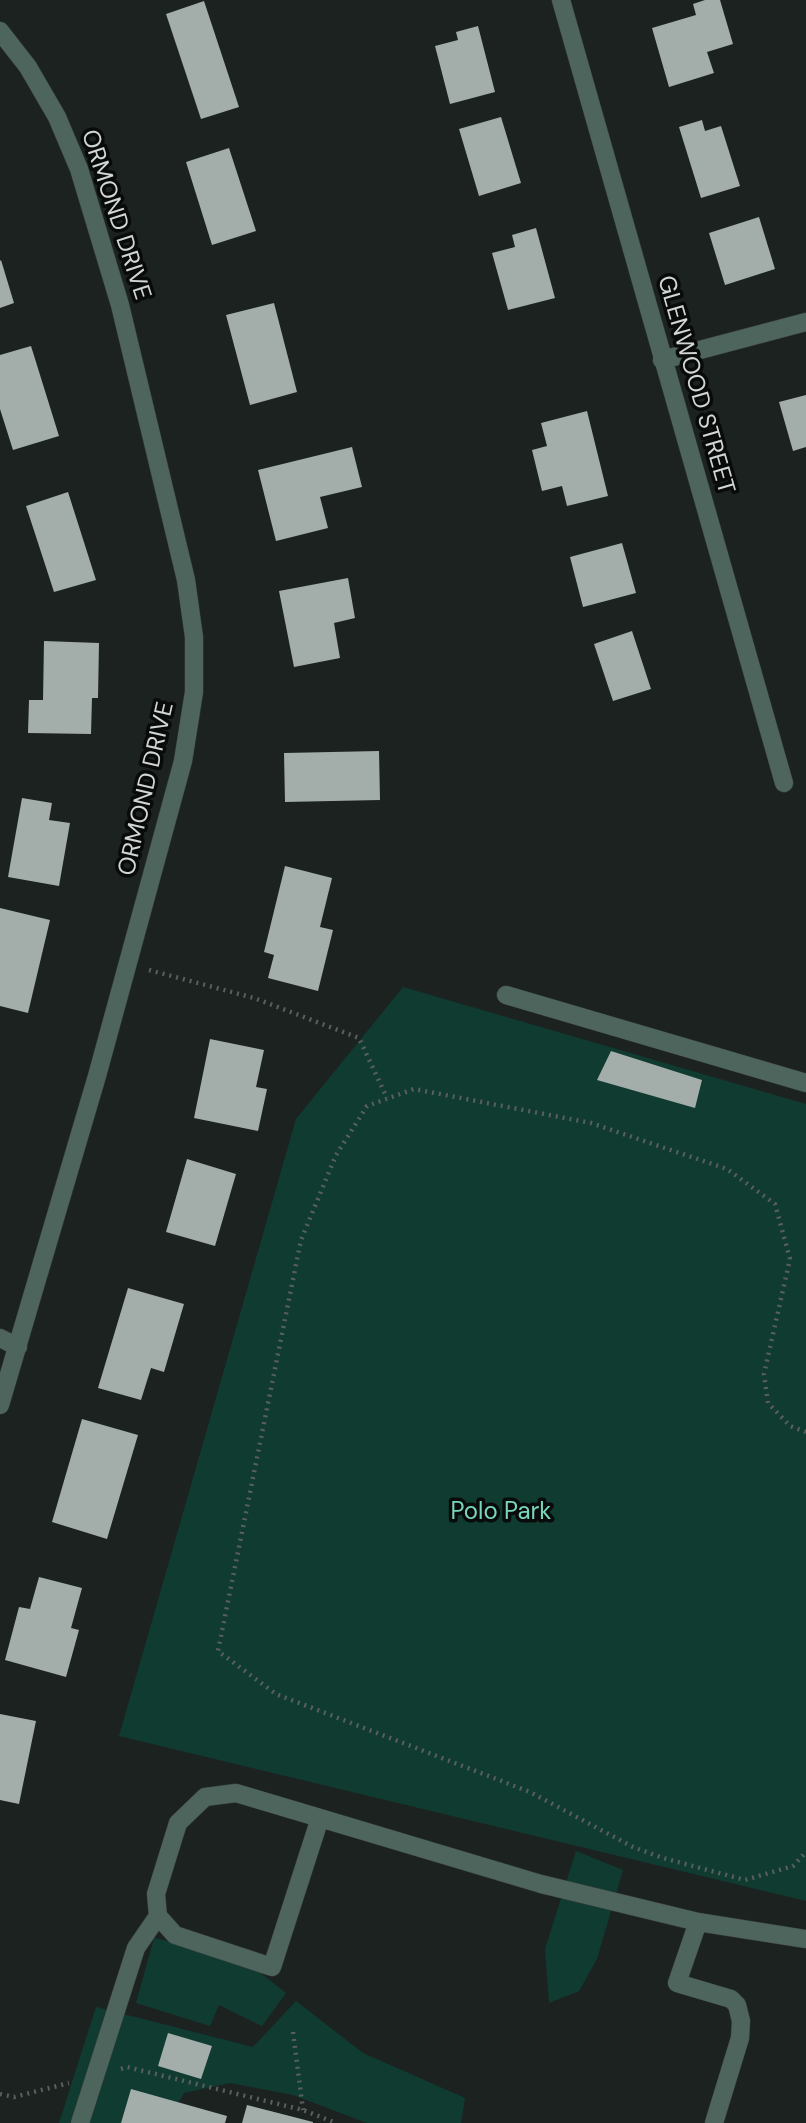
<!DOCTYPE html>
<html>
<head>
<meta charset="utf-8">
<style>
	body { margin:0 }
	canvas { display:block; background:#1b2220 }
</style>
</head>
<body>
<canvas width="806" height="2123"></canvas>
<script>
const c = document.querySelector('canvas').getContext('2d');
c.lineJoin = 'round';
function fill(path, color) {
  c.fillStyle = color;
  c.fill(path, 'evenodd');
}
function poly(rows) {
  const path = new Path2D();
  for (const r of rows) {
    path.moveTo(r[0], r[1]);
    for (let i = 2; i < r.length; i += 2) path.lineTo(r[i], r[i + 1]);
  }
  return path;
}
function trace(path, color, width, dash) {
  c.strokeStyle = color;
  c.lineWidth = width;
  c.lineCap = dash ? 'butt' : 'round';
  c.setLineDash(dash || []);
  c.stroke(path);
}
function drawText(font, color, halo, rows, align = 'center') {
  c.font = font + ' "DM Sans",sans-serif';
  c.lineWidth = 7;
  c.setLineDash([]);
  c.textBaseline = 'middle';
  c.strokeStyle = halo;
  c.fillStyle = color;
  for (const [text, x, y, turn = 0] of rows) {
    c.save();
    c.translate(x, y);
    c.rotate((+turn || 0) * Math.PI / 180);
    c.textAlign = isNaN(turn) ? turn : align;
    if (halo) c.strokeText(text, 0, 0);
    c.fillText(text, 0, 0);
    c.restore();
  }
}
fill(poly([
	[403,987,806,1104,806,1901,119,1736,296,1119],
	[576,1851,623,1870,597,1959,579,1991,549,2003,545,1949],
	[154,1938,226,1954,248,1963,286,1993,262,2026,219,2005,210,2026,136,2003],
	[296,2001,363,2053,465,2098,461,2123,367,2123,293,2095,230,2083,184,2093,167,2123,59,2123,96,2007,253,2047]
]), '#103b31');
fill(poly([
	[705,0,720,0,733,44,707,52,714,73,669,87,652,28,696,15,693,4],
	[204,1,239,107,201,119,166,14],
	[478,26,495,92,450,104,435,46,458,40,456,32],
	[501,117,521,183,479,196,459,129],
	[702,120,705,131,721,126,740,186,701,198,679,127],
	[229,148,256,231,212,245,186,162],
	[759,217,775,269,725,285,709,233],
	[536,228,555,298,508,310,492,253,515,247,512,235],
	[1,260,14,303,0,308,0,261],
	[274,303,297,392,250,405,226,315],
	[31,346,59,436,13,450,0,409,0,355],
	[806,395,806,447,793,451,779,402],
	[587,411,608,496,567,506,562,486,542,491,532,450,547,446,541,423],
	[352,447,362,487,320,497,328,528,276,541,258,470],
	[68,492,96,580,54,592,26,506],
	[622,543,636,593,583,607,570,557],
	[348,578,355,618,334,623,340,658,294,667,279,591],
	[632,631,651,689,613,701,594,644],
	[44,641,99,643,98,698,92,698,91,734,28,733,29,700,43,700],
	[379,751,380,800,285,802,284,753],
	[22,798,52,803,49,820,70,823,59,886,8,877],
	[285,866,332,878,320,927,333,930,318,991,268,978,274,955,264,952],
	[0,908,50,920,28,1013,0,1006],
	[210,1039,264,1050,256,1087,267,1089,258,1131,194,1118],
	[611,1051,702,1080,695,1108,597,1080],
	[187,1159,236,1174,215,1246,166,1232],
	[128,1288,184,1304,164,1372,151,1368,141,1400,98,1388],
	[82,1419,138,1435,107,1539,52,1522],
	[39,1577,82,1588,71,1628,79,1630,66,1677,5,1660,19,1607,30,1609],
	[0,1714,36,1721,19,1804,0,1800],
	[168,2033,212,2046,201,2079,158,2066],
	[131,2089,227,2116,225,2123,121,2123],
	[247,2105,313,2122,313,2123,242,2123]
]), '#a3ada9');
const minor = poly([
	[561,0,784,783],
	[0,31,28,67,57,117,79,169,120,305,186,580,194,637,194,692,183,761,97,1076,0,1405],
	[662,360,806,322],
	[506,995,806,1083],
	[0,1338,18,1347],
	[320,1818,272,1967,175,1935,158,1916,156,1894,178,1823,205,1797,236,1793,320,1818,541,1884,698,1922],
	[80,2123,136,1948,158,1916],
	[714,2123,740,2038,741,2021,737,2005,731,1999,677,1983,698,1922,806,1939]
]);
trace(minor, '#383f3d', 19);
trace(poly([
	[149,970,254,998,359,1038,387,1098],
	[806,1432,790,1426,768,1403,764,1374,790,1259,775,1204,727,1169,591,1123,414,1089,367,1106,336,1155,301,1240,218,1651,276,1694,530,1792,633,1847,663,1858,745,1880,793,1866,806,1852],
	[293,2032,303,2110],
	[121,2069,127,2067,303,2110,336,2123],
	[0,2094,14,2097,69,2083]
]), '#595f5d', 4.5, [2, 5]);
trace(minor, '#4e655e', 18);
drawText('24px', '#d2d7d6', '#080b0a', [
	["ORMOND DRIVE",115,215,72],
	["GLENWOOD STREET",695,385,74],
	["ORMOND DRIVE",147,789,-77]
]);
drawText('24px', '#78d6bc', '#080b0a', [
	["Polo Park",501,1513]
]);
</script>
</body>
</html>
